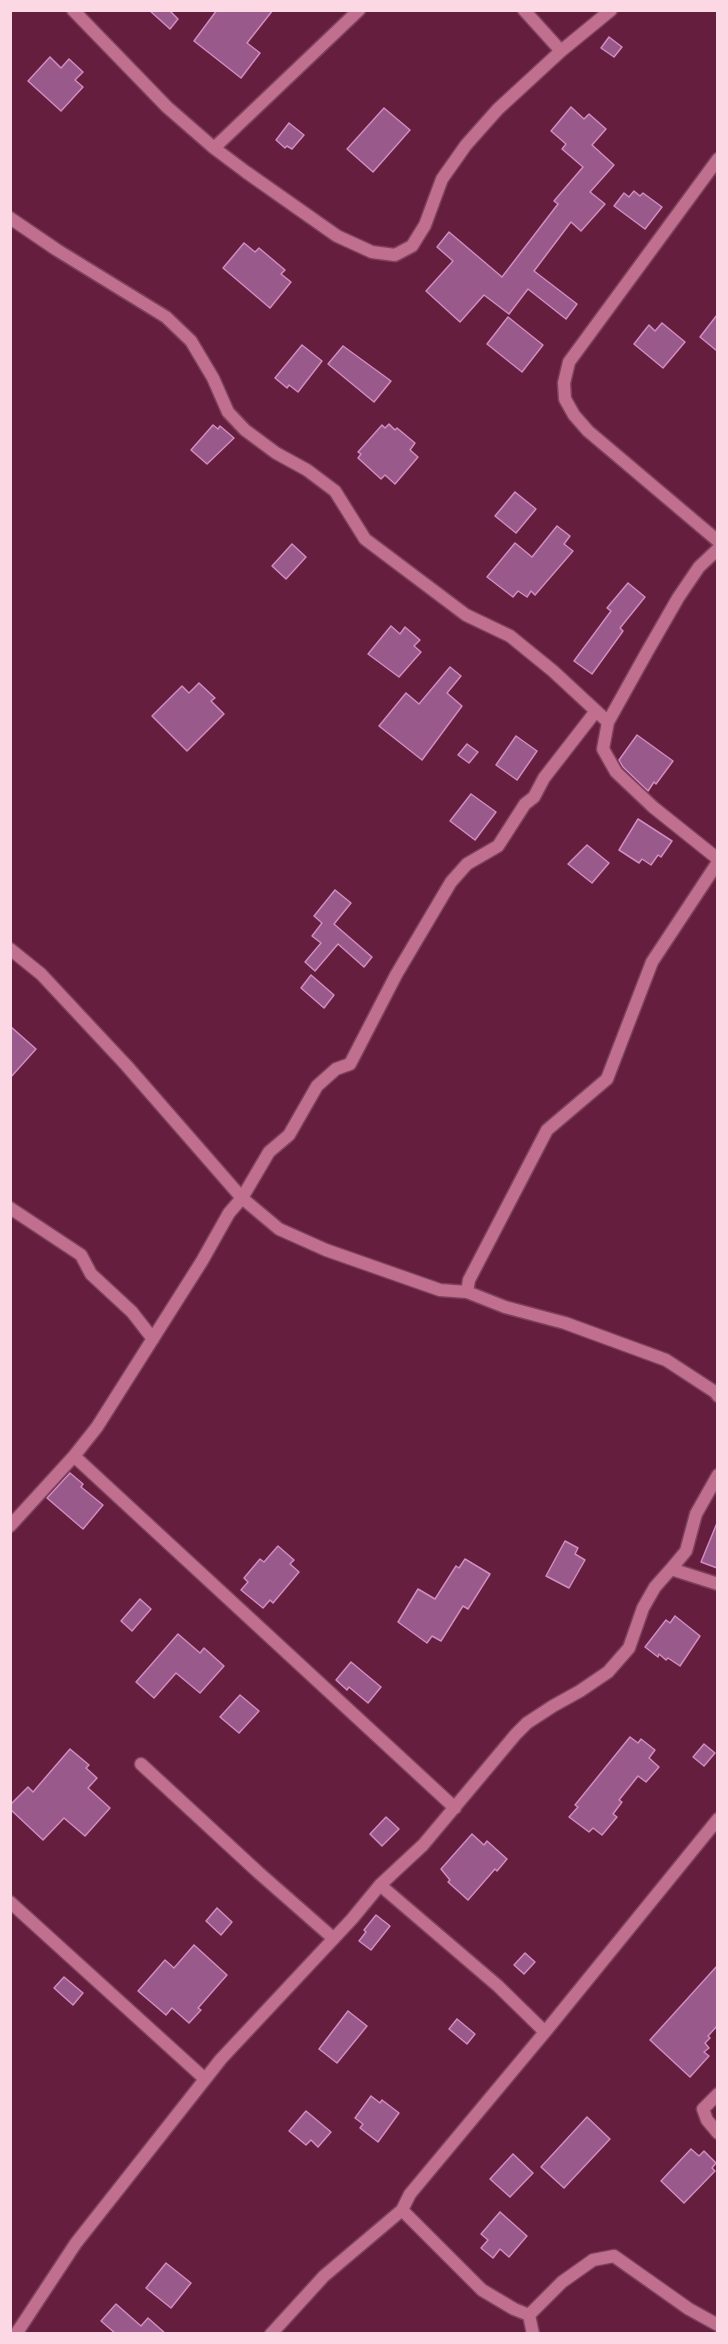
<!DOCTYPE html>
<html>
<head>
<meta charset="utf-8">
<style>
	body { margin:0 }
	#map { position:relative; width:728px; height:2344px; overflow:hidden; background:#661e3e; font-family:Karla,sans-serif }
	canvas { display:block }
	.frame { position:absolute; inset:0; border:12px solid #fcd8e4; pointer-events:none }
</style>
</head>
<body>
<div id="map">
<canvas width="728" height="2344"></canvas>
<div class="frame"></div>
</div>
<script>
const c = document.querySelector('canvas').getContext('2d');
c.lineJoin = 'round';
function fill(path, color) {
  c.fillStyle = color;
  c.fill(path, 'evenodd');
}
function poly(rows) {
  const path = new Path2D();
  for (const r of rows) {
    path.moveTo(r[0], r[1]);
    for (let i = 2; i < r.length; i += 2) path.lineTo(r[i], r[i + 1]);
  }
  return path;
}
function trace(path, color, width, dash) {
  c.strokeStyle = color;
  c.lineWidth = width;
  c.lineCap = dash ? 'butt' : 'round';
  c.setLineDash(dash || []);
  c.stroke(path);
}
const building = poly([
	[149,10,169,10,178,19,170,29,149,10],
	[217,10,273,10,247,43,260,53,241,78,194,41,217,10],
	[609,37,622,47,614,57,601,48,609,37],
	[50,57,61,68,69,59,83,72,75,80,83,87,61,111,28,81,50,57],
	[571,107,584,119,589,114,606,129,592,145,614,165,590,192,605,204,581,231,571,222,534,271,577,304,566,319,528,289,509,314,484,295,460,322,426,291,453,261,437,247,449,232,502,277,558,204,554,201,583,167,562,149,566,144,551,131,571,107],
	[384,108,410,130,373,172,347,149,384,108],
	[289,123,304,135,292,149,287,146,285,148,276,140,289,123],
	[634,191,640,196,643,193,662,207,645,229,614,206,624,193,629,197,634,191],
	[244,243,255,252,259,248,285,270,281,274,291,282,270,308,223,268,244,243],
	[717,315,717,351,700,337,717,315],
	[508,317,543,345,522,372,487,344,508,317],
	[662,323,685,342,663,368,634,344,649,325,655,331,662,323],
	[302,345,322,361,298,392,289,385,287,388,275,378,302,345],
	[343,346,391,381,374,402,328,364,343,346],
	[389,424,395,430,397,428,415,443,410,450,418,457,395,484,385,475,381,479,358,458,361,454,358,452,382,425,385,428,389,424],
	[213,425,218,429,220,426,234,438,207,464,191,450,213,425],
	[515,492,536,509,516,533,495,516,515,492],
	[557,526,570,536,564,544,573,551,535,595,531,591,527,597,518,591,513,597,487,577,515,543,532,557,557,526],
	[292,544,306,557,286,579,272,566,292,544],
	[628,583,645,597,620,628,623,631,592,674,574,661,611,611,607,608,628,583],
	[391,626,400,634,405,627,420,640,414,646,421,652,399,677,368,654,391,626],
	[450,667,461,676,447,693,462,706,422,760,379,726,406,693,419,704,450,667],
	[199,683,215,698,211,701,224,714,187,751,152,716,182,686,189,693,199,683],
	[637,735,673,761,656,784,654,782,648,791,623,767,619,760,637,735],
	[516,736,537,751,517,780,496,765,516,736],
	[467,744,478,752,469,763,458,755,467,744],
	[471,794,496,812,475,840,450,821,471,794],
	[638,819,672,841,661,857,658,855,651,865,642,859,639,863,619,850,638,819],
	[587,845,609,863,592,883,568,864,587,845],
	[335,890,351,903,334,924,372,957,364,967,338,944,315,971,305,962,321,943,312,936,322,923,314,916,335,890],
	[311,975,334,995,324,1008,301,988,311,975],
	[10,1026,36,1049,10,1078,10,1026],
	[70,1473,83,1484,81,1487,103,1505,83,1529,47,1498,70,1473],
	[717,1523,717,1568,701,1562,717,1523],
	[565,1541,578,1548,575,1554,585,1560,569,1588,546,1576,565,1541],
	[278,1546,294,1560,290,1564,299,1572,273,1603,270,1600,263,1608,241,1590,248,1582,244,1578,260,1559,264,1562,278,1546],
	[465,1559,490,1574,468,1609,463,1606,441,1641,432,1636,427,1643,398,1622,418,1589,435,1599,456,1566,459,1568,465,1559],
	[140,1599,151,1609,132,1631,121,1621,140,1599],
	[675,1616,700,1636,680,1666,668,1658,666,1660,659,1654,658,1657,645,1647,666,1620,670,1623,675,1616],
	[178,1634,200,1653,204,1648,224,1666,200,1693,176,1673,154,1698,136,1682,178,1634],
	[351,1662,381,1687,368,1703,349,1687,347,1690,336,1680,351,1662],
	[240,1695,259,1711,239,1733,220,1717,240,1695],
	[630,1737,638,1743,641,1739,655,1750,649,1758,659,1767,646,1782,638,1776,619,1800,622,1802,613,1814,617,1817,602,1835,593,1828,589,1832,569,1817,578,1807,575,1805,630,1737],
	[704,1744,715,1753,704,1766,693,1757,704,1744],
	[70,1749,89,1765,86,1768,97,1778,88,1788,110,1808,85,1836,64,1818,43,1840,10,1809,10,1805,28,1787,33,1792,70,1749],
	[386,1817,399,1829,382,1846,370,1834,386,1817],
	[472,1834,484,1845,487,1841,507,1859,497,1871,495,1869,468,1900,448,1882,450,1880,441,1869,472,1834],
	[217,1908,232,1922,221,1935,206,1921,217,1908],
	[376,1915,390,1926,371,1950,359,1941,366,1932,364,1930,376,1915],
	[194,1945,227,1975,198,2008,201,2010,189,2023,172,2008,166,2015,138,1991,165,1960,174,1968,194,1945],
	[525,1953,535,1962,524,1974,514,1965,525,1953],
	[717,1966,717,2026,708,2036,710,2038,705,2043,709,2048,704,2052,709,2056,690,2077,650,2040,717,1966],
	[64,1977,83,1993,73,2005,54,1988,64,1977],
	[348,2011,367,2026,337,2063,319,2049,348,2011],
	[457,2019,475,2034,467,2044,449,2029,457,2019],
	[371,2096,380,2103,382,2100,399,2113,378,2142,360,2128,363,2124,355,2118,371,2096],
	[306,2111,331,2132,318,2147,311,2140,306,2145,289,2131,306,2111],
	[587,2117,610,2139,564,2188,541,2167,587,2117],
	[691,2149,699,2156,704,2151,716,2163,712,2168,715,2171,684,2203,661,2181,691,2149],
	[513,2154,533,2173,510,2197,490,2179,513,2154],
	[500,2212,527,2236,509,2257,500,2249,493,2258,481,2248,488,2240,481,2234,500,2212],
	[166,2263,191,2283,171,2308,146,2288,166,2263],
	[116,2304,141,2326,148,2318,166,2334,116,2334,101,2321,116,2304]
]);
fill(building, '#99598a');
trace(building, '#d18cc0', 1.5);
const minor = poly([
	[73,10,167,107,214,148,246,172,337,236,372,252,395,255,412,246,425,225,442,179,466,145,498,109,561,51,611,10],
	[524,10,561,51],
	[214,148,359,10],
	[718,159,569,362,564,383,565,399,574,415,588,431,718,541],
	[10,218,57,250,166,317,191,341,213,378,228,412,245,430,276,453,307,470,335,491,365,539,466,615,510,636,553,671,608,722],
	[718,549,699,567,678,598,647,652,608,722,603,749,616,772,653,807,718,859],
	[10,949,41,974,126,1065,242,1198,279,1229,326,1250,440,1290,467,1292,505,1307,565,1323,666,1360,715,1392,718,1396],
	[10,1208,81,1255,91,1274,132,1312,153,1339],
	[467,1292,469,1280,547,1130,607,1079,652,962,718,862],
	[74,1456,455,1808],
	[10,1526,74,1456,97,1427,202,1261,229,1213,242,1198,269,1152,289,1135,317,1086,336,1069,350,1064,396,975,451,882,467,864,498,846,525,804,534,797,544,778,596,711],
	[671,1569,686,1551,696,1514,718,1475],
	[141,1764,259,1873,333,1938],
	[10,1902,205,2079],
	[545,2032,718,1819],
	[718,2094,703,2109,707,2120,718,2133],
	[402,2210,482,2290,514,2309,529,2315],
	[529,2315,562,2282,593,2260,614,2256,689,2309,718,2325],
	[529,2315,533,2334],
	[16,2334,76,2243,221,2059,352,1919,380,1885,423,1845,516,1734,527,1723,553,1706,580,1691,608,1672,629,1648,643,1608,655,1587,671,1569,718,1584],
	[271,2334,324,2276,402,2210,410,2194,545,2032,498,1986,380,1885]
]);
trace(minor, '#7d415e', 15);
trace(minor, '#c06f8e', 12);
</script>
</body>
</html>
